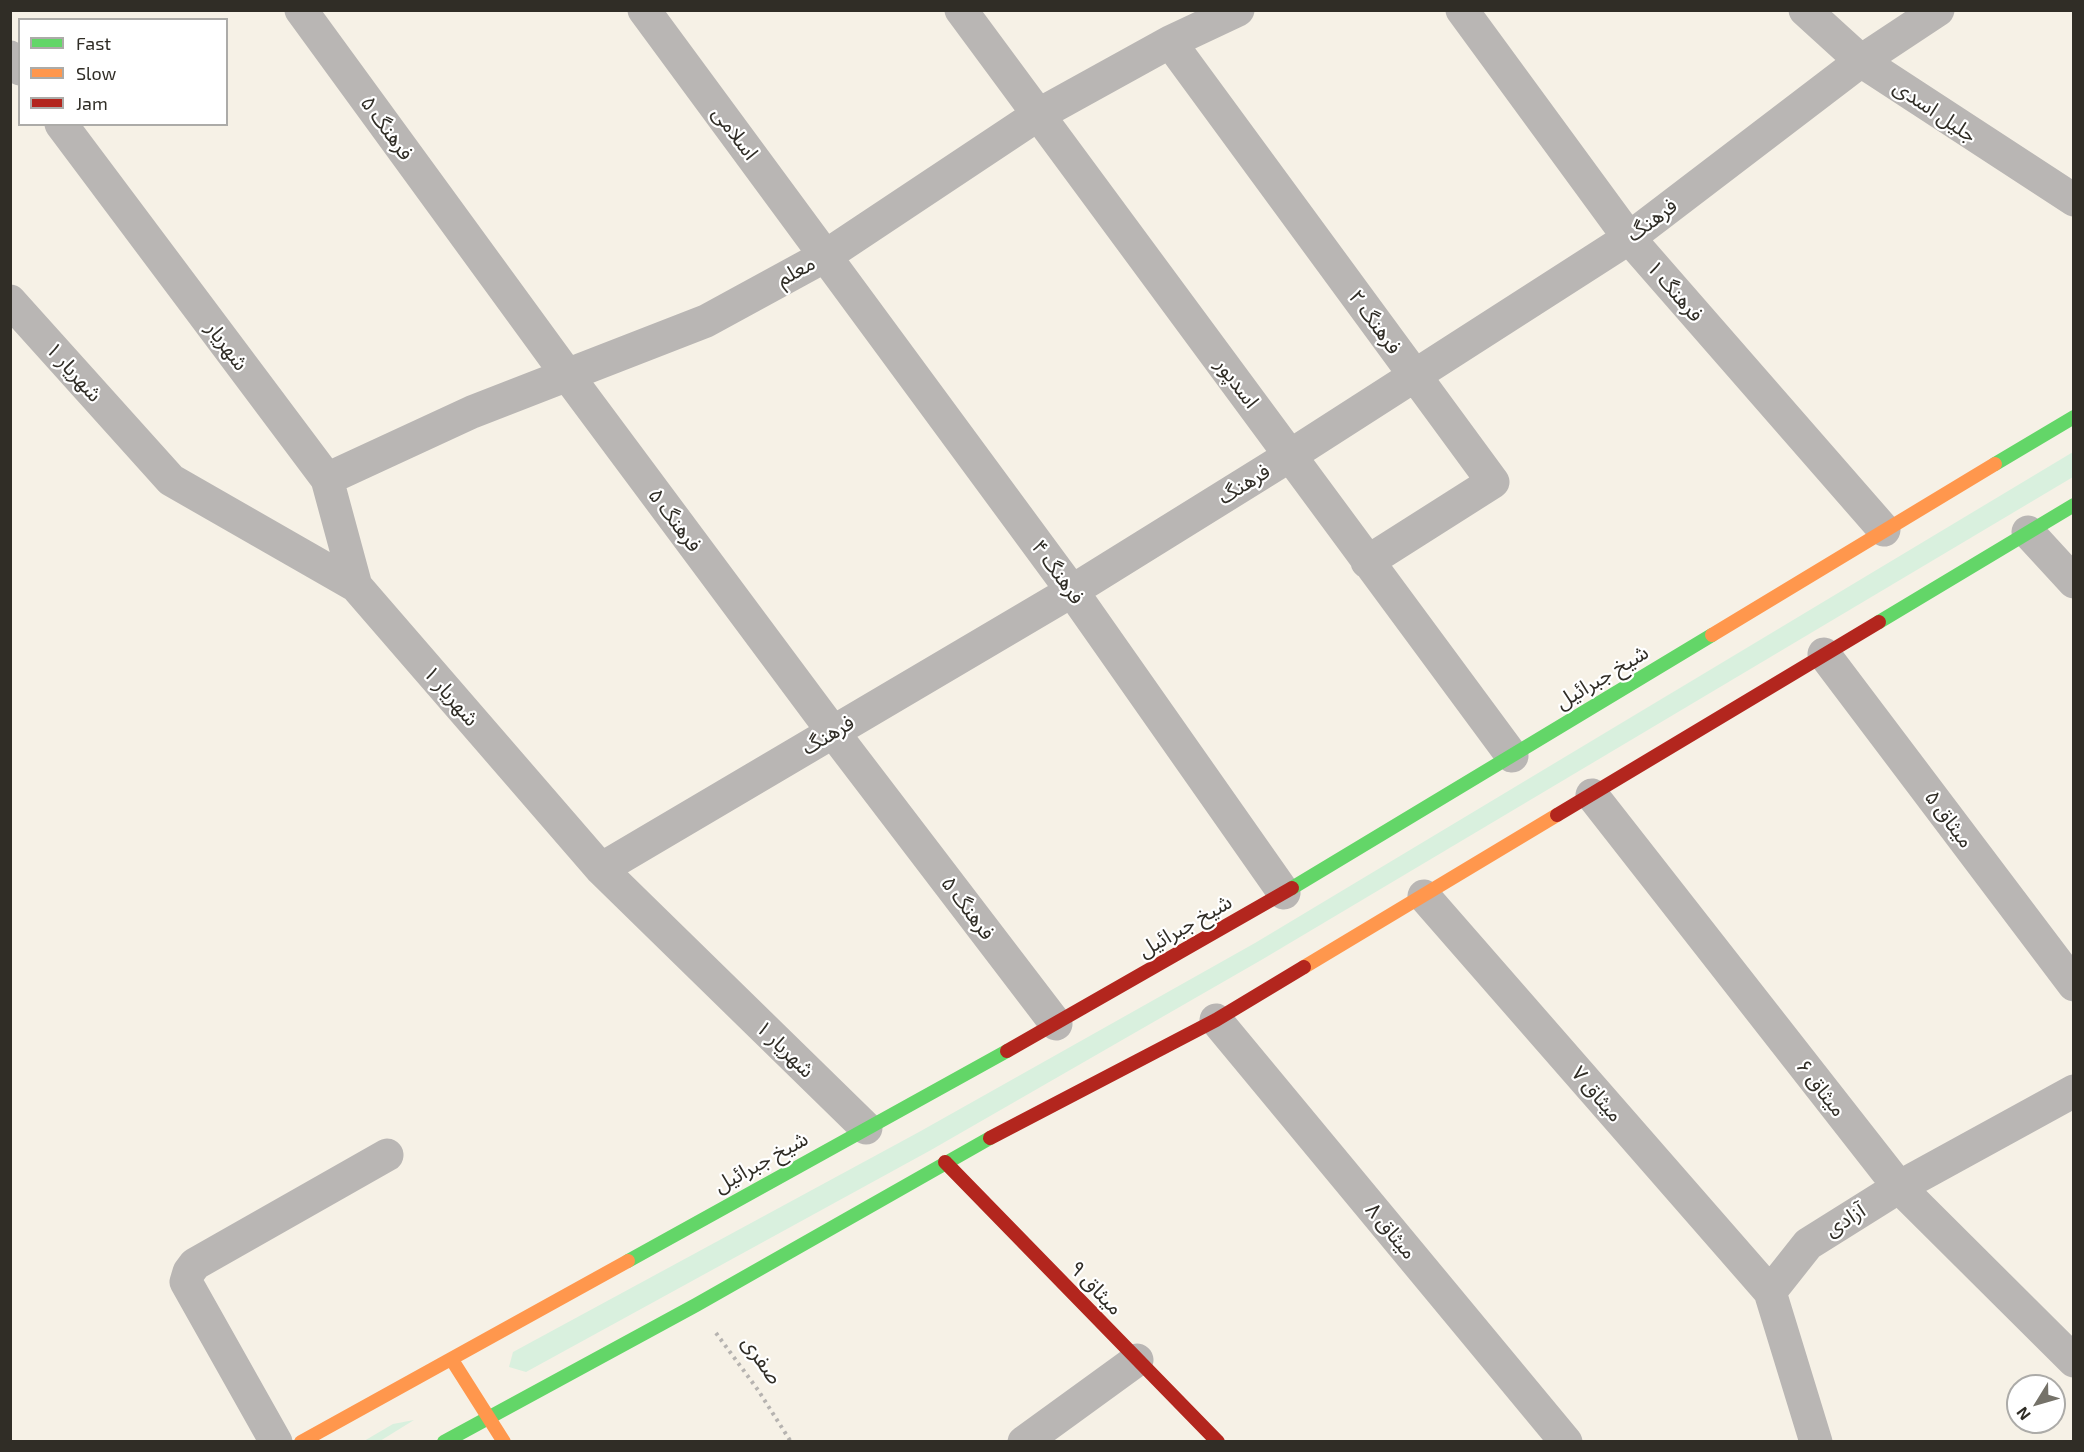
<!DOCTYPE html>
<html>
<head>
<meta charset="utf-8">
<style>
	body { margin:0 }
	#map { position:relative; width:2084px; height:1452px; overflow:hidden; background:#f6f1e6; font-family:"Exo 2",sans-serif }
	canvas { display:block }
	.frame { position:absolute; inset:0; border:12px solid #302d26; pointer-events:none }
	.legend { position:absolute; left:18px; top:18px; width:210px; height:108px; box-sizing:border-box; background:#fff; border:2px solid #acaba8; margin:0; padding:8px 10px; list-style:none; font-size:18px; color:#302d26 }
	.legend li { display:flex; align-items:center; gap:12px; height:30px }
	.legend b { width:30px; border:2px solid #acaba8 }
	.north { position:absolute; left:2006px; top:1374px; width:60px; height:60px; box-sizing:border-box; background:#fff; border:2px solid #acaba8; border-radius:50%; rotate:233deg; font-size:16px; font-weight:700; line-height:24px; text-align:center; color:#302d26 }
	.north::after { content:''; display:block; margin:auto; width:21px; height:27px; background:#757269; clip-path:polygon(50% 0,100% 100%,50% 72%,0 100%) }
</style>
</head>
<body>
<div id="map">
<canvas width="2084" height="1452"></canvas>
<div class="frame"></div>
<ul class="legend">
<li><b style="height:8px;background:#63d668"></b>Fast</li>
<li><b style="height:8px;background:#ff974d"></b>Slow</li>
<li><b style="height:8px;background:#b3261e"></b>Jam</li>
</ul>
<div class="north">N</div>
</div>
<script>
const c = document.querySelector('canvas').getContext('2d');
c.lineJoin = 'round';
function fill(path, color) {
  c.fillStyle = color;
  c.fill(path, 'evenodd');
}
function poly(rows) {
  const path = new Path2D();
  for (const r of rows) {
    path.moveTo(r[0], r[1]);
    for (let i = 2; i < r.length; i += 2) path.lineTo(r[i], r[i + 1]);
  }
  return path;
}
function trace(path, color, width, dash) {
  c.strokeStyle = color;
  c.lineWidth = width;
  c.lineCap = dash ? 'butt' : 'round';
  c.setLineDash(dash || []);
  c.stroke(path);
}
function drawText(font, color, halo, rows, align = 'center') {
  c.font = font + ' "Exo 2","Noto Sans Arabic",sans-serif';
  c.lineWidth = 4.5;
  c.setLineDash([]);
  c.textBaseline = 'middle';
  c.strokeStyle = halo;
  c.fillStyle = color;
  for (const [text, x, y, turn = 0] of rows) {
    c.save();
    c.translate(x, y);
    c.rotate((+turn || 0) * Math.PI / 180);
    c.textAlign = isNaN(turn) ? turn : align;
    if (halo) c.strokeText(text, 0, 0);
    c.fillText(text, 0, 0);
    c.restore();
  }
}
fill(poly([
	[2073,452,2073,477,1263,959,931,1150,526,1372,509,1367,513,1352,919,1132,1255,943],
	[414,1420,380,1441,364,1441,393,1424]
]), '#d9f0de');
trace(poly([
	[716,1333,758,1390,791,1442]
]), '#b6b3b0', 4, [3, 4.5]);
trace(poly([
	[301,10,568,376,833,732,1056,1024],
	[644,10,1072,591,1284,893],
	[961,10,1512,756],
	[1462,10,1629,238,1884,530],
	[1805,10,1861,61,2074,200],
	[1170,42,1493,482,1367,562],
	[10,57,20,69],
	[61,124,327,479,356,586],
	[10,301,171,480,356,586,601,869,866,1128],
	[327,479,472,412,706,321,827,255,1036,116,1170,42,1238,10],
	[2028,532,2074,582],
	[1824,654,2074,985],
	[1592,795,1899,1187,2074,1361],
	[601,869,1072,591,1291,455,1629,238,1861,61,1938,10],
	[1424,896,1770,1292],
	[1216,1020,1566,1442],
	[276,1442,186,1282,189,1272,195,1264,387,1155],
	[1024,1442,1137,1360],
	[1816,1442,1770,1292,1808,1244,1899,1187,2074,1091]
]), '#b9b6b4', 33);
trace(poly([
	[1995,464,2074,417],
	[1879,622,2074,505],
	[1292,888,1712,635],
	[628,1261,1007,1051],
	[444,1442,696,1305,990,1138]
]), '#63d668', 14);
trace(poly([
	[1712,635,1995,464],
	[1304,967,1557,815],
	[452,1360,504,1442],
	[301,1442,628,1261]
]), '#ff974d', 14);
trace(poly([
	[1557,815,1879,622],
	[1007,1051,1292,888],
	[990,1138,1216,1020,1304,967],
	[945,1162,1218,1442]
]), '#b3261e', 14);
drawText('21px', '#302d26', '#fff', [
	["جلیل اسدی",1935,111,34],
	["فرهنگ ۵",387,128,54],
	["اسلامی",735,133,53],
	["فرهنگ",1652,220,-37],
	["معلم",796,271,-29],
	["فرهنگ ۱",1675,291,49],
	["فرهنگ ۲",1375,322,54],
	["شهریار",227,346,53],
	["شهریار ۱",74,372,48],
	["اسدپور",1237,383,53],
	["فرهنگ",1244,484,-32],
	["فرهنگ ۵",675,520,53],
	["فرهنگ ۴",1058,572,54],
	["شیخ جبرائیل",1602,677,-31],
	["شهریار ۱",451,696,49],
	["فرهنگ",828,735,-31],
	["میثاق ۵",1949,819,53],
	["فرهنگ ۵",968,908,53],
	["شیخ جبرائیل",1185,926,-30],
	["شهریار ۱",785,1049,44],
	["میثاق ۶",1821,1088,52],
	["میثاق ۷",1597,1094,49],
	["شیخ جبرائیل",761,1162,-29],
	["آزادی",1845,1220,-32],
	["میثاق ۸",1391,1231,50],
	["میثاق ۹",1096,1288,46],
	["صفری",762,1360,55]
]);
</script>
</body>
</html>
